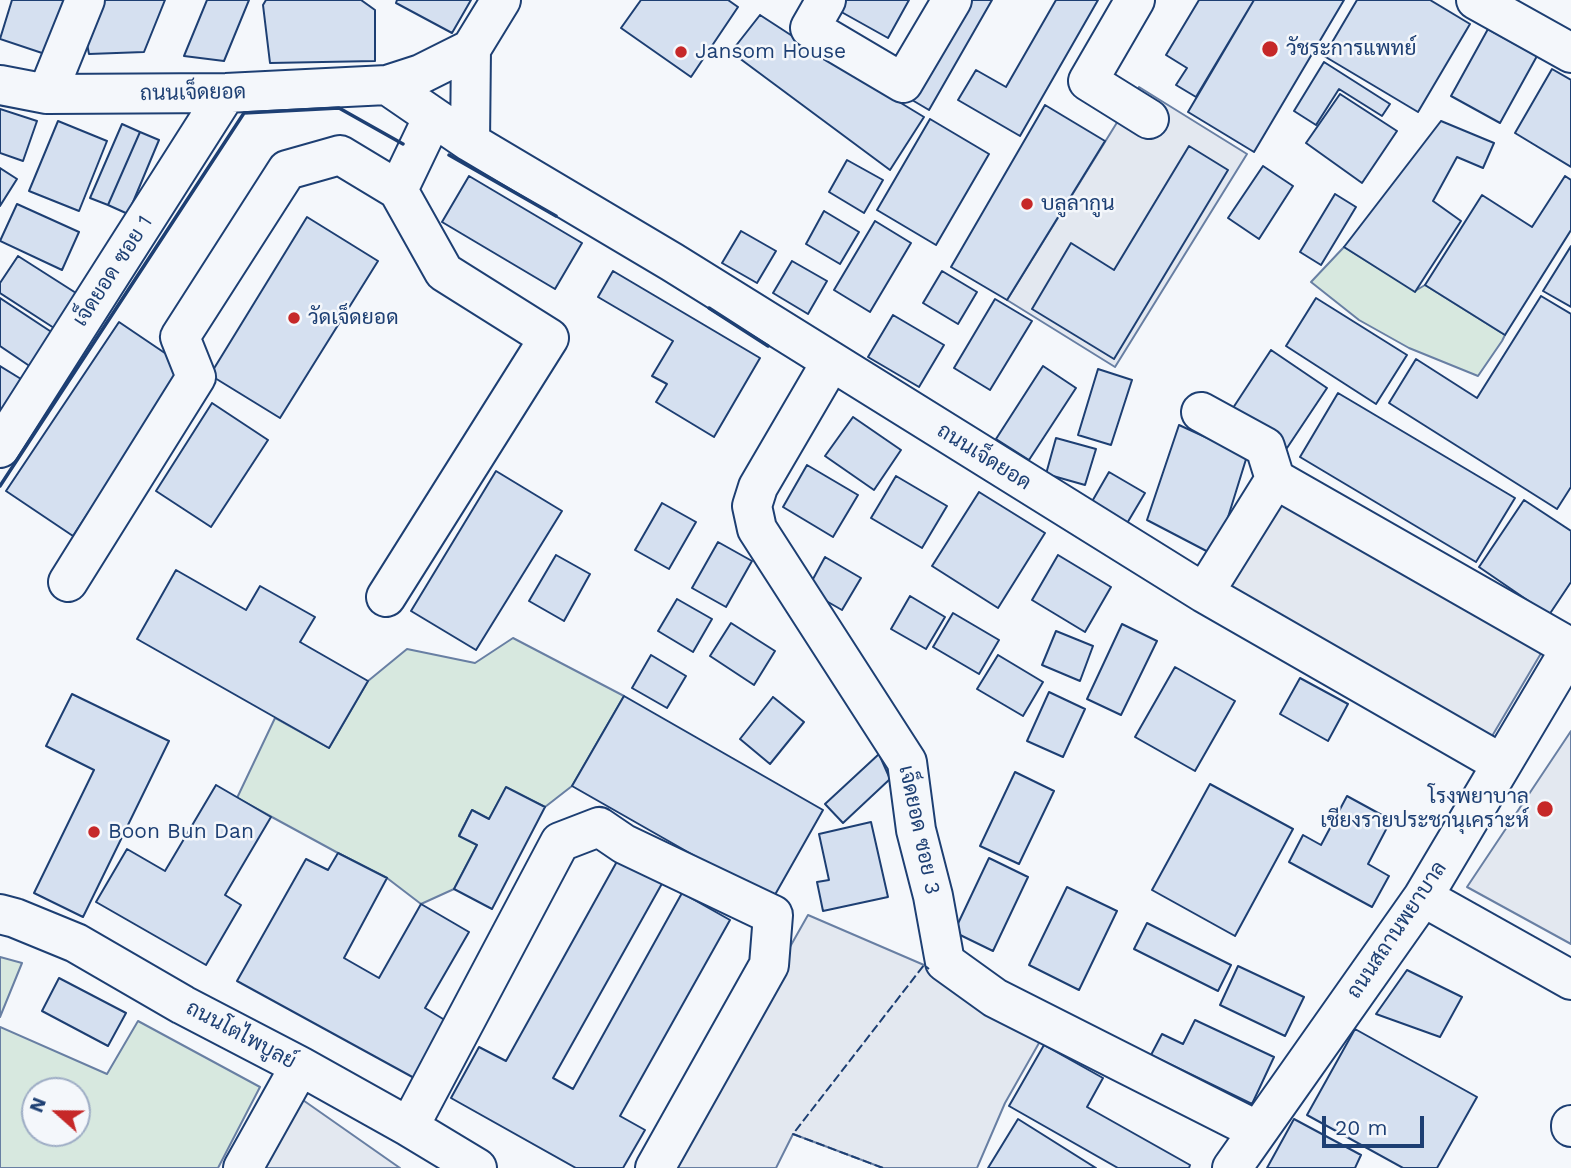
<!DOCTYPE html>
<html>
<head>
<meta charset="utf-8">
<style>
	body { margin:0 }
	#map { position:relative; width:1571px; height:1168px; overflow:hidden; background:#f4f7fb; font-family:"Work Sans",sans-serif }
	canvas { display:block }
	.north { position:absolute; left:21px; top:1077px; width:70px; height:70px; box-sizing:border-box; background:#f4f7fb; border:2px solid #9eadc5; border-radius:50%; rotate:291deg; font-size:19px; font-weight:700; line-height:28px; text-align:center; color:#1d3f73 }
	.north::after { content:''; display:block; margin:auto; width:24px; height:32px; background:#c62828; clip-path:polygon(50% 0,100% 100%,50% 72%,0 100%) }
	.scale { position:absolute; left:1322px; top:1116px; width:102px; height:32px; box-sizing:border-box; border:4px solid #1d3f73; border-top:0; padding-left:9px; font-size:21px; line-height:24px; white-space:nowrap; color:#1d3f73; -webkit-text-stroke:5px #f4f7fb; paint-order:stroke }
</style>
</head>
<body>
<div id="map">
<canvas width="1571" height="1168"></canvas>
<div class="north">N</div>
<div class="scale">20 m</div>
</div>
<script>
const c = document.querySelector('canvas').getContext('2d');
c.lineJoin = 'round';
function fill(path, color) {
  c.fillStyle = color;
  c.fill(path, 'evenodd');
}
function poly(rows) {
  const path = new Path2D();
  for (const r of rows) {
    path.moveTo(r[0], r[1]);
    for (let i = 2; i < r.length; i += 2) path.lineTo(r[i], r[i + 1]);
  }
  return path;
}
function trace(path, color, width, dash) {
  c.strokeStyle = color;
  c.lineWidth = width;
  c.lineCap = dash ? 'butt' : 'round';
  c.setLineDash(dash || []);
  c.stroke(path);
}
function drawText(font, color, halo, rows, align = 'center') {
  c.font = font + ' "Work Sans",Sarabun,sans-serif';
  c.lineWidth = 5;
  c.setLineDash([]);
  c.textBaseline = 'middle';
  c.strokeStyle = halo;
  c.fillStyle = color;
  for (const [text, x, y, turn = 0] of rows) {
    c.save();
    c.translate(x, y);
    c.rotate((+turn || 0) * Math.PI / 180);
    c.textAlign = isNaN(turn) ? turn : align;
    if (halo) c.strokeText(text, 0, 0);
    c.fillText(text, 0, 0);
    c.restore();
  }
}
const green = poly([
	[1344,247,1415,291,1425,285,1505,335,1502,341,1478,376,1409,348,1359,320,1311,282,1344,247],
	[513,638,624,696,572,786,545,807,506,788,489,819,472,810,459,835,477,845,454,889,421,904,387,878,338,853,237,798,275,718,329,748,368,681,407,649,475,663,513,638],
	[0,957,22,963,0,1017,0,957],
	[138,1021,260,1087,218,1168,0,1168,0,1027,107,1074,138,1021],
	[35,1091,77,1091,77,1133,35,1133,35,1091]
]);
fill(green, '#d7e8df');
trace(green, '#687fa3', 2);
const parking = poly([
	[1139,87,1247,154,1115,367,1007,300,1139,87],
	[1284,497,1543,650,1485,748,1226,595,1284,497],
	[1571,731,1571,944,1467,887,1571,731],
	[808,915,924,965,1043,1036,1005,1103,977,1168,883,1168,793,1134,776,1168,665,1168,808,915],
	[300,1098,400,1168,261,1168,300,1098]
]);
fill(parking, '#e3e8f0');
trace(parking, '#687fa3', 2);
const building = poly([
	[12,0,66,0,48,55,0,39,12,0],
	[95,0,165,0,144,52,89,54,83,24,95,0],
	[207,0,249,0,224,61,184,56,207,0],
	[266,0,361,0,375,10,375,61,270,63,263,5,266,0],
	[397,0,471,0,452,33,396,3,397,0],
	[641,0,728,0,738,7,691,77,621,28,641,0],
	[841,0,909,0,888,38,836,9,841,0],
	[962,0,992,0,929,110,907,97,962,0],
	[1056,0,1098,0,1020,136,958,100,976,70,1006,87,1056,0],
	[1199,0,1254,0,1196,97,1176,85,1187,68,1166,55,1199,0],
	[1254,0,1344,0,1254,152,1188,112,1254,0],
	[1357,0,1430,0,1470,24,1418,112,1324,56,1357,0],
	[760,15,820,54,924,117,890,170,731,52,760,15],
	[1488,29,1537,56,1500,123,1451,96,1488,29],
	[1324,62,1390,104,1382,116,1339,89,1316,125,1294,111,1324,62],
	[1552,69,1571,80,1571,167,1515,133,1552,69],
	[1340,94,1397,131,1362,183,1306,143,1340,94],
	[1045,105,1105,141,1007,300,951,267,1045,105],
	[0,109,37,121,23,161,0,153,0,109],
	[930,119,989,154,936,245,877,210,930,119],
	[58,121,107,141,79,211,29,191,58,121],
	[1441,121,1494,143,1483,168,1457,157,1433,201,1461,221,1415,292,1344,247,1441,121],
	[122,124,140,132,108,205,90,198,122,124],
	[140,132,159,140,128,214,108,205,140,132],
	[1189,146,1228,170,1114,359,1032,309,1071,243,1114,270,1189,146],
	[847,160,883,180,864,213,829,192,847,160],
	[1263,166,1293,186,1259,239,1228,218,1263,166],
	[0,168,17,179,0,206,0,168],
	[469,176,582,243,555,289,442,222,469,176],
	[1565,176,1571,180,1571,230,1505,335,1425,285,1482,195,1532,227,1565,176],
	[1335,194,1356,207,1321,265,1300,252,1335,194],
	[17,204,79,232,62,270,0,241,17,204],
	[824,211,859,232,840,264,806,244,824,211],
	[307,217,378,261,280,418,210,375,307,217],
	[875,221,911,243,870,312,834,290,875,221],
	[741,231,776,251,757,283,722,263,741,231],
	[1571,246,1571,307,1543,291,1571,246],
	[18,256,76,293,54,328,0,293,0,283,18,256],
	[792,261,827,281,808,314,773,293,792,261],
	[613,271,760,358,714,437,656,402,667,384,652,376,673,341,598,297,613,271],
	[942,271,977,292,958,324,923,303,942,271],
	[1541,296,1571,314,1571,487,1557,509,1389,403,1416,359,1477,398,1541,296],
	[0,298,53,333,31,367,0,346,0,298],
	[1316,298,1407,355,1376,404,1286,346,1316,298],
	[995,299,1032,321,990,390,954,368,995,299],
	[893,315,944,345,919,387,868,357,893,315],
	[119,322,184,366,73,536,6,491,119,322],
	[1271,350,1327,388,1287,448,1231,411,1271,350],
	[0,366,21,379,0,412,0,366],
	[1043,366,1076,388,1029,460,996,439,1043,366],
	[1098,369,1132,380,1111,445,1078,435,1098,369],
	[1338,393,1515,498,1476,562,1300,457,1338,393],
	[212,403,268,440,211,527,156,491,212,403],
	[853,417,901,450,874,490,825,456,853,417],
	[1179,425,1247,456,1216,556,1147,520,1179,425],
	[1056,438,1096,449,1085,485,1046,474,1056,438],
	[807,465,858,495,833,537,783,507,807,465],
	[496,471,562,511,476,650,411,611,496,471],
	[1109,472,1145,493,1126,525,1090,505,1109,472],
	[896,476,947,506,922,548,871,518,896,476],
	[979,492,1045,533,998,608,932,566,979,492],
	[1524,500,1571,531,1571,582,1549,615,1479,567,1524,500],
	[662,503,696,522,669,569,635,550,662,503],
	[718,542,752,561,726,607,692,588,718,542],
	[556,555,590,574,564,621,529,601,556,555],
	[1058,555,1111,587,1085,632,1032,600,1058,555],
	[825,557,861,578,842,610,807,590,825,557],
	[176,570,246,610,260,586,315,617,300,642,368,681,329,748,137,639,176,570],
	[910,596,945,617,926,649,891,629,910,596],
	[677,599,712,619,693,652,658,631,677,599],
	[953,613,999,640,979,674,933,647,953,613],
	[731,623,775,651,754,685,710,656,731,623],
	[1122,624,1157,641,1121,715,1087,699,1122,624],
	[1056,631,1093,646,1080,681,1042,665,1056,631],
	[651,655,686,676,667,708,632,688,651,655],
	[998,655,1043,682,1023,716,977,689,998,655],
	[1175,667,1235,701,1195,771,1135,737,1175,667],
	[1300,678,1348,704,1328,741,1280,714,1300,678],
	[1049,692,1085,709,1063,757,1027,741,1049,692],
	[72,694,169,741,83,917,34,893,94,770,46,746,72,694],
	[624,696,823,810,772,900,572,786,624,696],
	[773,697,804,722,770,764,740,739,773,697],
	[879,754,890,779,843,823,825,804,879,754],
	[1015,772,1054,791,1019,864,980,846,1015,772],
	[1210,784,1293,829,1235,936,1152,890,1210,784],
	[216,785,271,817,225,895,241,905,206,965,96,902,127,849,165,871,216,785],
	[506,787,545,807,492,909,454,889,477,845,459,836,472,810,489,819,506,787],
	[1347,796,1391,820,1368,864,1389,876,1372,907,1289,862,1303,835,1321,845,1347,796],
	[871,822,888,897,823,911,817,882,829,880,819,834,871,822],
	[338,853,387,878,344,958,379,978,421,904,469,932,425,1008,448,1022,416,1079,237,981,306,859,328,870,338,853],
	[620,856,664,880,553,1078,573,1089,682,893,730,920,620,1116,645,1130,623,1168,576,1168,451,1098,479,1047,506,1061,620,856],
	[989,858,1028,877,993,951,954,932,989,858],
	[1067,887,1117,911,1079,990,1029,965,1067,887],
	[1147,923,1231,965,1218,991,1134,949,1147,923],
	[1238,966,1304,997,1285,1036,1220,1005,1238,966],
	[1407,970,1462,997,1440,1037,1376,1014,1407,970],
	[59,978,126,1013,108,1046,42,1011,59,978],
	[1195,1020,1274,1057,1252,1104,1151,1055,1162,1034,1183,1044,1195,1020],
	[1355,1029,1477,1097,1437,1168,1403,1168,1307,1115,1355,1029],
	[1044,1045,1103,1078,1087,1107,1190,1165,1189,1168,1118,1168,1009,1106,1044,1045],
	[1018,1119,1096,1168,988,1168,1018,1119],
	[1294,1119,1361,1155,1355,1168,1267,1168,1294,1119]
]);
fill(building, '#d5e0f0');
trace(building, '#1d3f73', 2);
const minor = poly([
	[826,0,810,28,903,83,952,0],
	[1135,0,1088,81,1149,119],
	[471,49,501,0],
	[0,85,47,94,226,93,387,85,421,74,471,49],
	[387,85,470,142,672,262,1204,593,1502,764],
	[47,94,85,0],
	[470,142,471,49],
	[398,190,433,117],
	[831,362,758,487,752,506,757,529,907,762,916,830,933,896,945,962,995,998,1258,1131],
	[1201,412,1265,447,1275,479,1571,648],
	[0,448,226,93],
	[68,582,196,377,180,337,287,170,340,155,398,190,444,272,549,338,386,597],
	[1204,593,1275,479],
	[1423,897,1571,980],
	[0,914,15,918,76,943,183,1005,300,1066,409,1127,477,1168],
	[1571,1125,1571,1127],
	[409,1127,560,842,599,827,624,844,773,915,769,965,655,1168],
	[243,1168,300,1066],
	[1232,1168,1423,897,1571,648]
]);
const major = poly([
	[1476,0,1571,53]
]);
trace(minor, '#1d3f73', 42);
trace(major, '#1d3f73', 42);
trace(minor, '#f4f7fb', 38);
trace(major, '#f4f7fb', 38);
trace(poly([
	[883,1168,793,1134,924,965,929,969]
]), '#1d3f73', 2, [9, 3.5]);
trace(poly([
	[449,155,556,216],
	[709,308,768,346],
	[0,486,244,113,339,108,403,144]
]), '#1d3f73', 3.5);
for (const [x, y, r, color] of [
	[1270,49,9,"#c62828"],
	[681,52,7,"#c62828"],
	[1027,204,7,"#c62828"],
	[294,318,7,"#c62828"],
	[1545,809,9,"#c62828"],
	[94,832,7,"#c62828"]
]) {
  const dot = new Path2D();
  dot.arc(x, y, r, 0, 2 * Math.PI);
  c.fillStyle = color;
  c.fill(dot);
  trace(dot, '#f4f7fb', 2.5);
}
drawText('21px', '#1d3f73', '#f4f7fb', [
	["วัชระการแพทย์",1286,49],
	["Jansom House",695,52],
	["บลูลากูน",1041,204],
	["วัดเจ็ดยอด",308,318],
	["โรงพยาบาล",1529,797,"right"],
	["เชียงรายประชานุเคราะห์",1529,821,"right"],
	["Boon Bun Dan",108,832]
], 'left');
drawText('21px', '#1d3f73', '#f4f7fb', [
	["ถนนเจ็ดยอด",193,93,-1],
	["เจ็ดยอด ซอย 1",113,271,-57],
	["ถนนเจ็ดยอด",984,457,32],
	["เจ็ดยอด ซอย 3",919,830,78],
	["ถนนสถานพยาบาล",1397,930,-56],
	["ถนนโตไพบูลย์",241,1035,28]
]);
</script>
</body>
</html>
